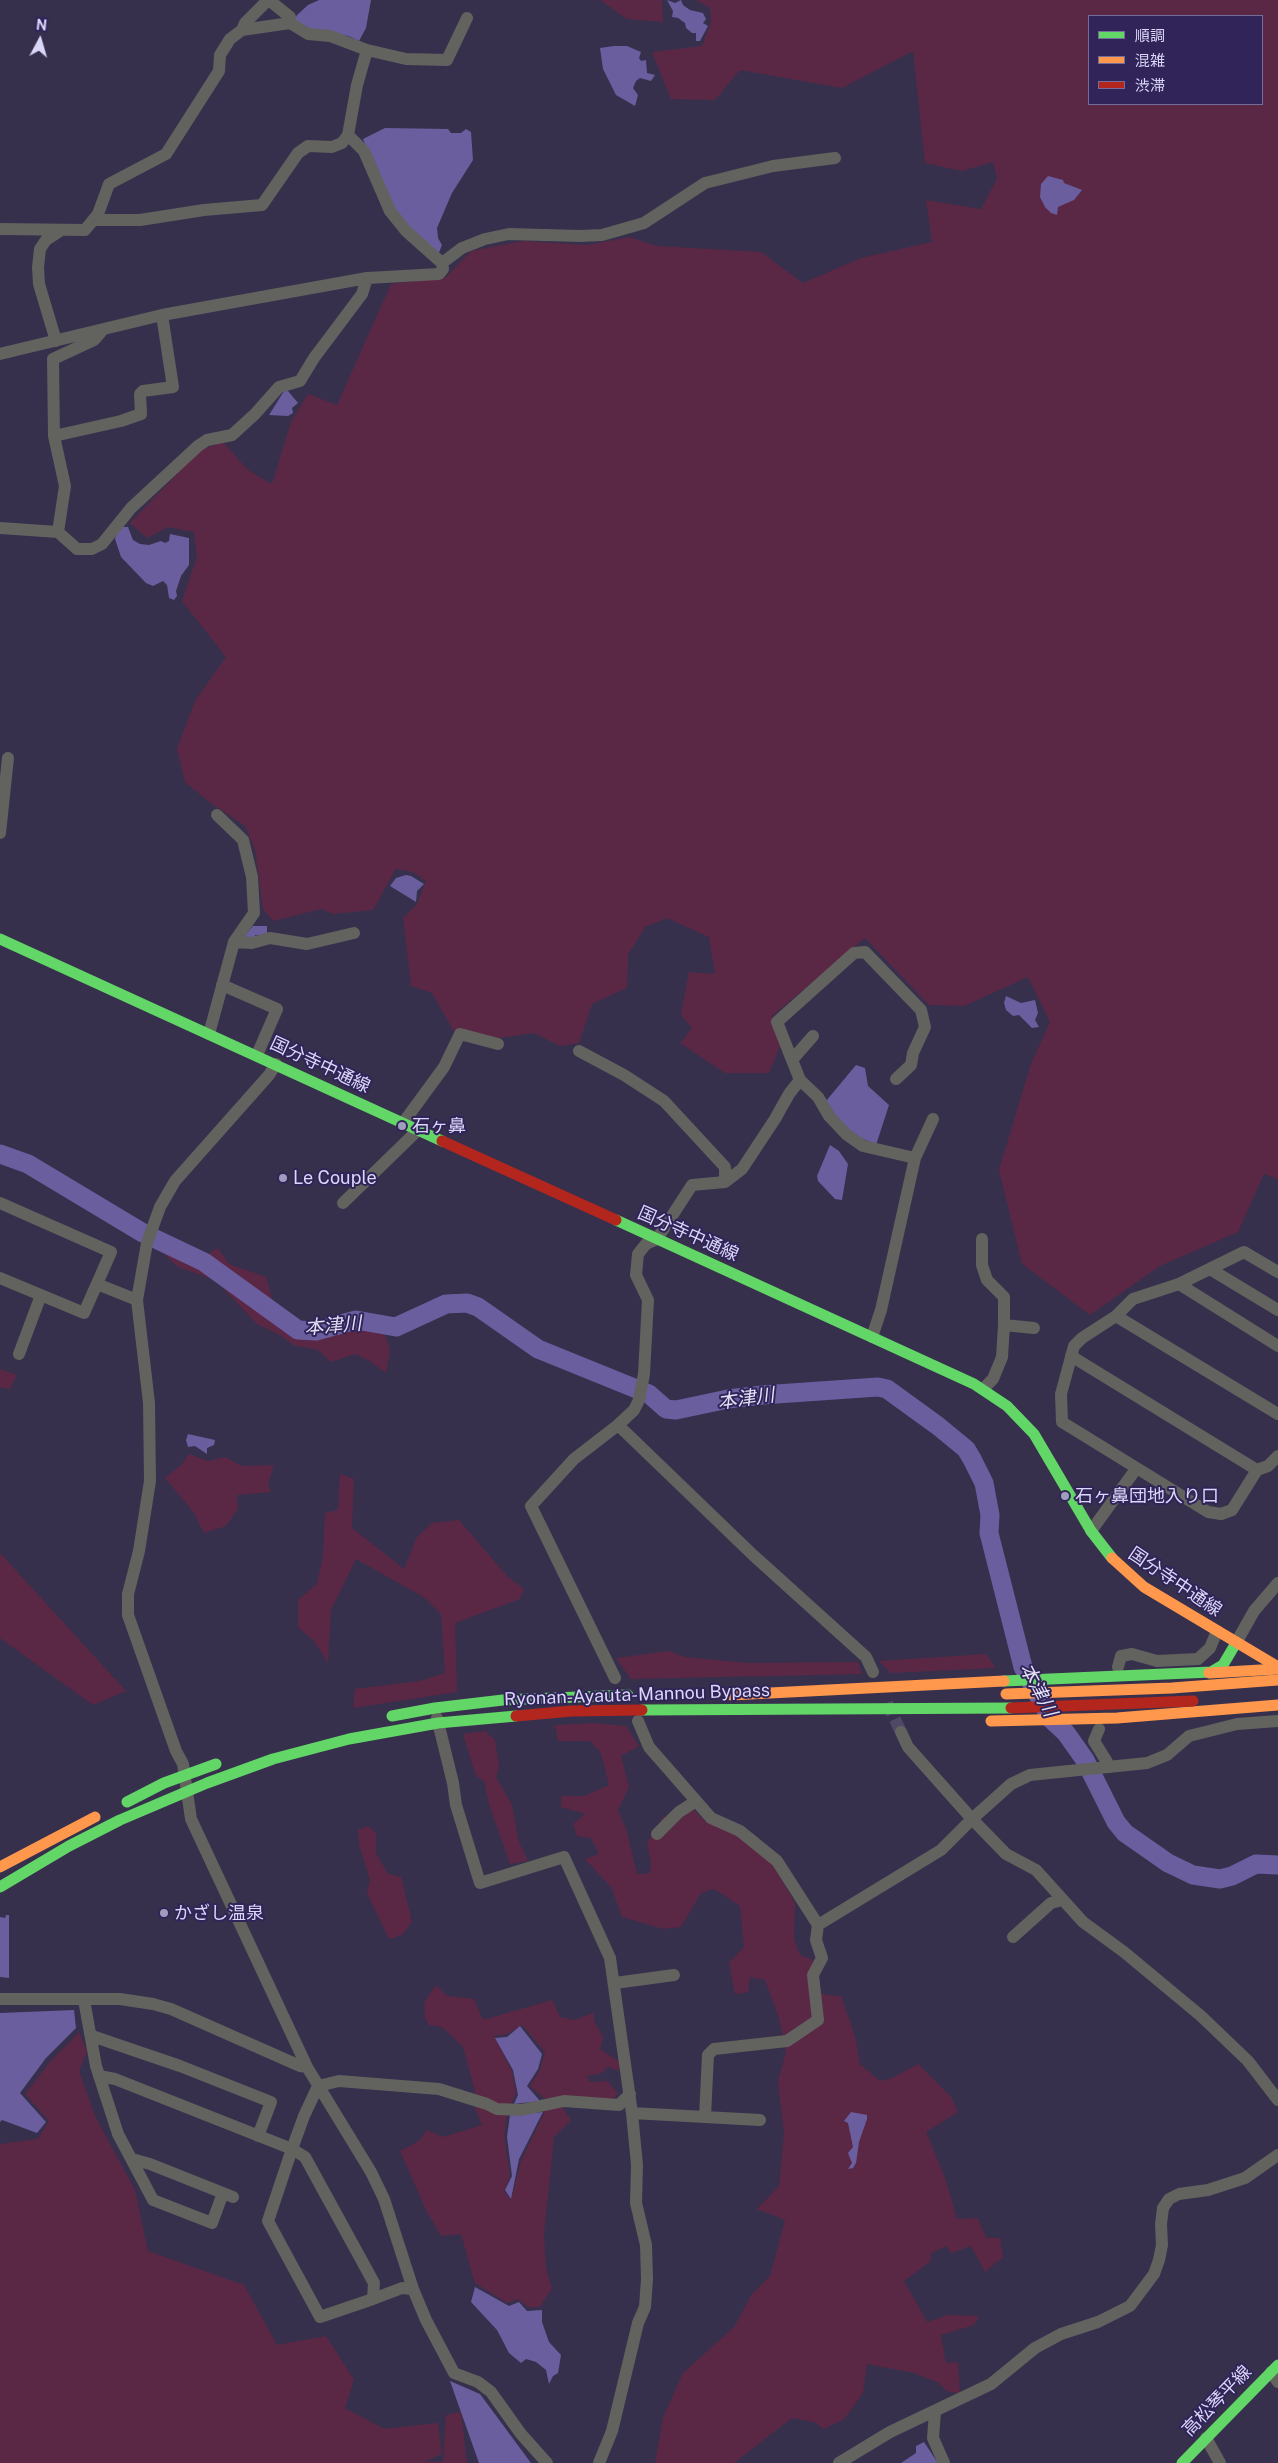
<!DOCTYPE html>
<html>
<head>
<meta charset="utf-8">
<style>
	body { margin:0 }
	#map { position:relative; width:1278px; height:2463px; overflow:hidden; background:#36304d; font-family:"Public Sans","Noto Sans JP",sans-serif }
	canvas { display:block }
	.legend { position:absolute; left:1088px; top:15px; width:175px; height:90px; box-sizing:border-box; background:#302459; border:1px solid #746c99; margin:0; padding:6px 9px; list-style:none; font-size:15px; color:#dbd7f8 }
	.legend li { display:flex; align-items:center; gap:10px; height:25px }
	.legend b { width:25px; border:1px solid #746c99 }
	.north { position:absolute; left:15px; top:15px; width:50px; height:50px; -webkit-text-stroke:4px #302459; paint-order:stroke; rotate:6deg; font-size:14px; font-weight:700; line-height:20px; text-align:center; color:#dbd7f8 }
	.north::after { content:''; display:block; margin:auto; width:18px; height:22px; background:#dbd7f8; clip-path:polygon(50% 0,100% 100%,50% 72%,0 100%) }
</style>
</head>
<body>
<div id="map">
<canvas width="1278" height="2463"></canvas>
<ul class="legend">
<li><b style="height:6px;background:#63d668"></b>順調</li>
<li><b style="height:6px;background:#ff974d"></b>混雑</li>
<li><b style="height:6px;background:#b3261e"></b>渋滞</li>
</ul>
<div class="north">N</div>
</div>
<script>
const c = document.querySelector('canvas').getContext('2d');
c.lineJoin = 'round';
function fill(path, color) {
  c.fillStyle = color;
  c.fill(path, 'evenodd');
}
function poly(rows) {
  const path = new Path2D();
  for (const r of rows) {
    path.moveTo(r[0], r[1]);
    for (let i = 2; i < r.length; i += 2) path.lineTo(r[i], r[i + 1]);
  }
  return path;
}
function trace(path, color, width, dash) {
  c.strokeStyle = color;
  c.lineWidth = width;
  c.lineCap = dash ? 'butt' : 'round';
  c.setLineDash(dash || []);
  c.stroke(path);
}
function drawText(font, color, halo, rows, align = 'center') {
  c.font = font + ' "Public Sans","Noto Sans JP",sans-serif';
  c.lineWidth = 4;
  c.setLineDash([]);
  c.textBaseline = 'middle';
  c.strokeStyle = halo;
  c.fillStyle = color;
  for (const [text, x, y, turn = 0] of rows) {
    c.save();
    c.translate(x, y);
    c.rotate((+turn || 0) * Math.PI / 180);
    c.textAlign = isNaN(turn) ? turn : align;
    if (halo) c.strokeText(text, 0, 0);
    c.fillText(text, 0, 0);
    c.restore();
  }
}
fill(poly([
	[600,0,662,0,663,22,627,19],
	[696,0,1278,0,1278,1179,1264,1174,1238,1232,1160,1266,1090,1315,1022,1264,999,1170,1031,1064,1050,1022,1028,977,964,1006,929,1005,865,938,772,1016,780,1046,769,1073,725,1073,680,1043,692,1028,681,1015,689,972,715,974,709,937,667,918,645,927,628,955,627,988,592,1004,579,1043,560,1046,534,1033,500,1038,455,1033,432,993,411,986,403,918,417,904,426,881,413,872,396,869,373,910,333,914,321,909,273,921,263,909,255,849,245,826,208,801,185,782,177,749,195,701,226,657,182,601,197,557,194,532,168,527,147,538,130,523,200,450,223,442,248,470,272,484,291,422,308,394,337,405,391,284,446,277,471,251,523,241,588,245,629,237,657,246,761,252,803,283,861,258,932,242,926,200,981,209,997,179,993,162,962,171,925,163,913,51,842,88,740,70,715,100,671,99,652,52,702,46,711,22,710,8],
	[1089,16,1262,16,1262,104,1089,104],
	[172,1248,196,1262,218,1248,229,1264,266,1277,278,1322,296,1333,315,1334,351,1324,367,1325,384,1331,390,1350,386,1373,370,1361,355,1354,331,1362,318,1350,293,1345,282,1336,257,1324,215,1280,178,1267,165,1255],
	[0,1369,17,1375,10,1389,0,1387],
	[189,1454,208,1461,225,1457,241,1466,274,1465,268,1484,271,1492,237,1495,238,1509,226,1526,204,1533,194,1513,165,1478,182,1464],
	[340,1474,354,1479,352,1528,404,1569,417,1537,432,1523,459,1520,507,1576,524,1589,520,1599,455,1623,457,1692,353,1708,355,1689,420,1681,445,1673,441,1614,425,1598,356,1559,331,1610,328,1663,314,1641,298,1627,298,1600,317,1584,323,1556,325,1513,338,1510],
	[0,1553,32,1588,126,1691,93,1705,0,1638],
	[669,1651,685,1657,747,1663,858,1662,862,1674,631,1679,616,1658],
	[986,1654,996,1668,891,1673,879,1661],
	[593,1723,626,1726,639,1746,621,1756,629,1787,618,1810,627,1832,637,1874,649,1874,651,1865,647,1843,662,1818,686,1802,706,1822,737,1836,772,1863,795,1903,794,1939,800,1955,813,1960,810,1986,825,1995,841,1996,855,2036,860,2064,880,2081,892,2078,918,2064,951,2097,958,2112,926,2132,944,2175,957,2219,978,2218,986,2238,1000,2238,1003,2257,985,2272,971,2246,951,2253,946,2246,931,2253,930,2262,904,2281,927,2322,948,2315,979,2316,974,2325,941,2335,946,2363,958,2362,960,2393,948,2392,937,2382,914,2373,867,2364,863,2393,844,2419,824,2429,814,2422,792,2418,734,2463,655,2463,663,2418,683,2373,734,2327,752,2294,770,2276,785,2220,757,2209,779,2186,784,2134,778,2081,786,2052,779,2018,765,1980,750,1977,748,1992,735,1994,729,1963,744,1947,740,1906,714,1889,701,1893,681,1927,664,1929,622,1917,611,1887,585,1859,599,1854,591,1838,577,1836,573,1824,585,1814,561,1807,561,1796,584,1796,609,1785,601,1753,590,1741,558,1741,555,1725],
	[485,1731,495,1740,499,1766,496,1777,512,1805,519,1842,528,1861,510,1864,489,1804,484,1781,476,1776,463,1734],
	[368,1826,376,1833,376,1853,388,1874,401,1877,412,1922,402,1935,389,1939,367,1893,370,1880,359,1845,358,1830],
	[436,1985,447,1996,474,1999,483,2020,552,2000,560,2017,574,2020,594,2013,594,2021,603,2037,600,2049,621,2063,618,2071,608,2067,602,2073,587,2076,590,2082,607,2081,618,2093,611,2103,545,2099,530,2086,540,2070,545,2052,522,2025,507,2034,494,2036,512,2071,516,2094,510,2105,496,2104,476,2095,463,2047,442,2027,429,2025,425,2018,424,2003],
	[79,2032,87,2051,79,2071,95,2116,135,2190,148,2251,244,2285,277,2345,326,2336,354,2380,345,2408,384,2429,438,2423,442,2454,425,2461,443,2462,446,2415,461,2412,467,2463,0,2463,0,2144,38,2139,49,2121,25,2094,49,2063],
	[474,2106,507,2115,504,2135,510,2176,504,2191,511,2200,521,2161,546,2109,561,2106,571,2120,554,2137,544,2233,546,2268,552,2288,540,2307,528,2307,518,2299,507,2303,475,2283,461,2234,441,2236,427,2212,400,2151,419,2141,427,2130,443,2137,482,2125]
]), '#5a2845');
fill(poly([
	[319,0,371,0,366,28,359,41,348,36,306,29,294,21,297,15,308,5],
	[667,0,675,3,681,0,683,5,690,10,703,13,706,19,703,23,708,26,700,41,696,41,696,33,692,33,686,28,685,23,678,18,672,17,673,11],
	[614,46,627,46,641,52,639,58,641,61,646,60,647,73,655,75,651,81,640,78,636,81,633,88,638,95,635,106,616,95,603,69,600,48],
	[385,128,448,129,451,133,461,133,466,129,471,132,473,160,452,193,437,228,438,238,442,245,438,255,420,239,393,208,363,139],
	[1048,176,1063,180,1064,183,1082,190,1074,200,1058,207,1057,215,1051,213,1045,207,1040,197,1041,184],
	[284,391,288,391,298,403,292,408,293,413,288,416,269,415],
	[122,527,128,527,133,540,140,544,149,545,161,541,165,543,169,541,170,534,189,538,189,565,181,576,176,591,177,596,174,600,169,598,167,585,163,581,153,586,146,583,121,557,115,539,117,532],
	[406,875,411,876,424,884,417,891,416,902,390,886,396,878],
	[253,926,267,926,267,935,255,935,255,938,244,937],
	[1006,996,1021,1003,1035,1000,1038,1013,1035,1020,1039,1027,1032,1028,1019,1015,1013,1016,1006,1010,1004,1003],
	[856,1065,865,1068,868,1086,889,1105,876,1145,855,1135,838,1119,826,1101],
	[830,1145,839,1151,848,1164,842,1200,835,1199,818,1181,817,1176],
	[188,1434,215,1440,214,1445,207,1448,207,1454,195,1446,188,1447,186,1440],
	[6,1915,9,1915,9,1978,0,1977,0,1917,5,1918],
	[74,2010,76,2028,46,2058,20,2093,46,2122,37,2133,2,2120,0,2122,0,2013],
	[520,2026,542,2054,538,2069,527,2086,540,2101,514,2104,518,2095,513,2070,495,2038,507,2037],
	[543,2112,519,2159,511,2199,505,2190,512,2176,507,2137,510,2115],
	[851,2112,867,2115,867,2119,859,2142,856,2163,853,2168,848,2169,852,2163,848,2153,853,2147,848,2123,844,2121],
	[475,2287,509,2306,519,2302,527,2311,542,2310,542,2322,549,2342,561,2355,558,2373,553,2376,549,2384,546,2370,536,2362,526,2359,521,2363,509,2353,497,2330,471,2302],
	[450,2381,480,2394,531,2463,479,2463],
	[924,2442,938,2463,901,2463,916,2453,916,2446]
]), '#6a5e9f');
trace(poly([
	[0,1154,28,1164,143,1233,204,1262,298,1330,316,1331,356,1320,396,1327,446,1304,467,1303,478,1307,538,1349,649,1394,666,1409,676,1410,728,1399,762,1395,878,1387,887,1389,938,1426,966,1449,972,1459,984,1483,990,1515,989,1533,1023,1667,1051,1719,1066,1733,1085,1760,1116,1822,1125,1833,1168,1863,1193,1875,1220,1879,1232,1876,1256,1864,1278,1865]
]), '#6a5e9f', 19);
trace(poly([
	[887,1703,901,1732]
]), '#4f4967', 12, [12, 6]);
trace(poly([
	[290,23,308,34,330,36,367,50,357,85,348,135],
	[242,30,245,23,268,0],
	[367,50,406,59,447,60,467,18],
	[94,220,140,220,204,210,262,205,298,153,308,146,332,147,342,143,348,135,364,151,390,211,406,231,442,263],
	[0,229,85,230,98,214,109,184,166,154,219,71,220,55,230,39,242,30,290,23,290,17,269,0],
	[56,341,39,284,38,267,40,249,46,240,60,231],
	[0,354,162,315,367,278,439,274,443,269,442,263,462,248,485,239,509,234,580,236,602,235,644,223,705,183,773,166,835,158],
	[54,436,121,421,141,414,140,394,143,391,173,387,162,315],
	[0,528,58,532,65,486,54,436,53,359,94,340,101,332],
	[58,532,77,549,92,549,102,544,131,508,198,446,207,440,232,435,255,414,279,387,300,381,314,358,362,294,367,278],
	[0,833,8,758],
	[234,942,252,943,270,938,307,944,354,933],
	[222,985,277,1009,257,1055],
	[209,1034,234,942,254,913,252,877,243,840,217,815],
	[813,1036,792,1060,800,1080,818,1097,829,1116,846,1134,863,1146,915,1158],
	[579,1051,624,1075,664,1101,725,1167,725,1182,692,1185,657,1239,646,1244,638,1254,636,1275,648,1300,644,1374,639,1400,634,1410,618,1425],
	[792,1060,777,1022,854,953,865,952,921,1010,925,1027,913,1053,911,1065,896,1079],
	[276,1064,269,1075,175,1181,160,1207,147,1243,137,1300,149,1403,150,1481,139,1551,128,1594,128,1615,176,1751,183,1764,191,1819,307,2067,371,2172,384,2199,413,2289,426,2320,454,2373,478,2382,491,2392,521,2434,547,2463],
	[403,1123,444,1067,460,1034,498,1044],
	[725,1182,742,1169,775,1119,789,1094,800,1080],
	[0,1203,111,1252,84,1313,0,1278],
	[343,1203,418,1130],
	[982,1239,982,1265,987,1280,1004,1297,1004,1325,1002,1357,993,1379,983,1389],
	[1210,1269,1278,1310],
	[1278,1272,1244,1252,1179,1284,1133,1299,1116,1316,1082,1338,1074,1346,1061,1394,1062,1422,1208,1512,1221,1514,1232,1510,1257,1470,1268,1466,1278,1456],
	[97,1284,137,1300],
	[1179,1284,1278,1346],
	[1116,1316,1278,1414],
	[1004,1325,1034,1328],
	[872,1337,881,1310,915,1158,933,1119],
	[19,1354,41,1295],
	[1071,1356,1257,1470],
	[1091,1531,1136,1469],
	[1236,1643,1254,1611,1278,1583],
	[1118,1667,1121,1656,1132,1654,1157,1661,1198,1659,1210,1648,1217,1631],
	[615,1678,531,1506,574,1459,618,1425,753,1555,866,1657,873,1672],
	[437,1718,453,1783,456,1805,480,1883,564,1857,610,1958,632,2113,637,2165,636,2203,646,2245,647,2279,645,2307,638,2323,612,2431,599,2463],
	[638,1721,649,1747,711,1818,740,1831,777,1861,818,1925,941,1850,972,1819,908,1747,901,1732],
	[1278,1721,1237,1724,1189,1736,1167,1755,1147,1763,1030,1775,1011,1784,972,1819,1006,1854,1036,1870,1083,1922,1124,1952,1201,2016,1248,2061,1278,2100],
	[1099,1729,1094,1741,1107,1762,1107,1767],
	[657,1834,679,1812,696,1801],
	[1013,1937,1051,1903,1062,1900],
	[615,1983,674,1975],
	[0,1999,120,1999,153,2004,171,2009,300,2066,307,2067],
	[84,2000,96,2066,118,2134,153,2200,212,2223,223,2193],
	[92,2036,180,2066,271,2102,258,2136],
	[99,2076,115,2079,292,2149,305,2157,374,2283,373,2299,320,2317,268,2221,292,2149,304,2116,318,2086,339,2081,439,2089,487,2104,497,2109,521,2110,564,2101,619,2105,630,2094],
	[632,2113,760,2120],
	[705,2117,708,2055,714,2049,787,2041,818,2020,813,1975,822,1958,816,1940,818,1925],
	[132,2159,150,2164,233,2197],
	[373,2299,402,2288,413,2289],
	[1271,2372,1278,2382],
	[935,2412,933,2438,944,2463],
	[1206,2438,1220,2463],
	[839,2463,890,2432,991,2384,1035,2348,1061,2334,1098,2322,1130,2306,1154,2274,1159,2260,1162,2245,1161,2224,1163,2208,1169,2199,1179,2194,1208,2190,1245,2178,1278,2155]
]), '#62625e', 12);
trace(poly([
	[0,939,442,1141],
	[616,1220,974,1384,1007,1406,1034,1434,1091,1531,1112,1558],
	[1004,1681,1211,1672,1223,1665,1236,1643],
	[642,1710,1011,1708],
	[392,1716,435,1708,503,1700,628,1695],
	[127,1802,164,1783,216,1764],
	[0,1887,69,1846,120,1820,207,1783,273,1759,349,1739,438,1723,516,1716],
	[1182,2463,1278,2365]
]), '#63d668', 11);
trace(poly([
	[1112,1558,1144,1587,1278,1667],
	[1209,1673,1278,1669],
	[731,1695,1004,1681],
	[991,1721,1117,1718,1278,1705],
	[0,1867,95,1817]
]), '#ff974d', 11);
trace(poly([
	[442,1141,616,1220],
	[516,1716,572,1711,642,1710]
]), '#b3261e', 11);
trace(poly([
	[1006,1694,1172,1688,1278,1680]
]), '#ff974d', 11);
trace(poly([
	[1011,1708,1193,1701]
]), '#b3261e', 11);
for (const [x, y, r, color] of [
	[402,1126,5,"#a19dbc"],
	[283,1178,5,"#a19dbc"],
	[1065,1496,5,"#a19dbc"],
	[164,1913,5,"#a19dbc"]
]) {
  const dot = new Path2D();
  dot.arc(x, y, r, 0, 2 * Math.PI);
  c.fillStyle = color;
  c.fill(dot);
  trace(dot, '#302459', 2);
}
drawText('18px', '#dbd7f8', '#302459', [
	["国分寺中通線",320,1065,25],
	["国分寺中通線",688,1234,24],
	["国分寺中通線",1175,1582,34],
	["Ryonan-Ayauta-Mannou Bypass",637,1695,-2],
	["高松琴平線",1217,2401,-46]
]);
drawText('18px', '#dbd7f8', '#302459', [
	["石ヶ鼻",412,1126],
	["Le Couple",293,1178],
	["石ヶ鼻団地入り口",1075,1496],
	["かざし温泉",174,1913]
], 'left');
drawText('italic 19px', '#e4e1f5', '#302459', [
	["本津川",333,1326,-5],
	["本津川",746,1399,-8],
	["本津川",1038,1690,62]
]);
</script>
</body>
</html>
